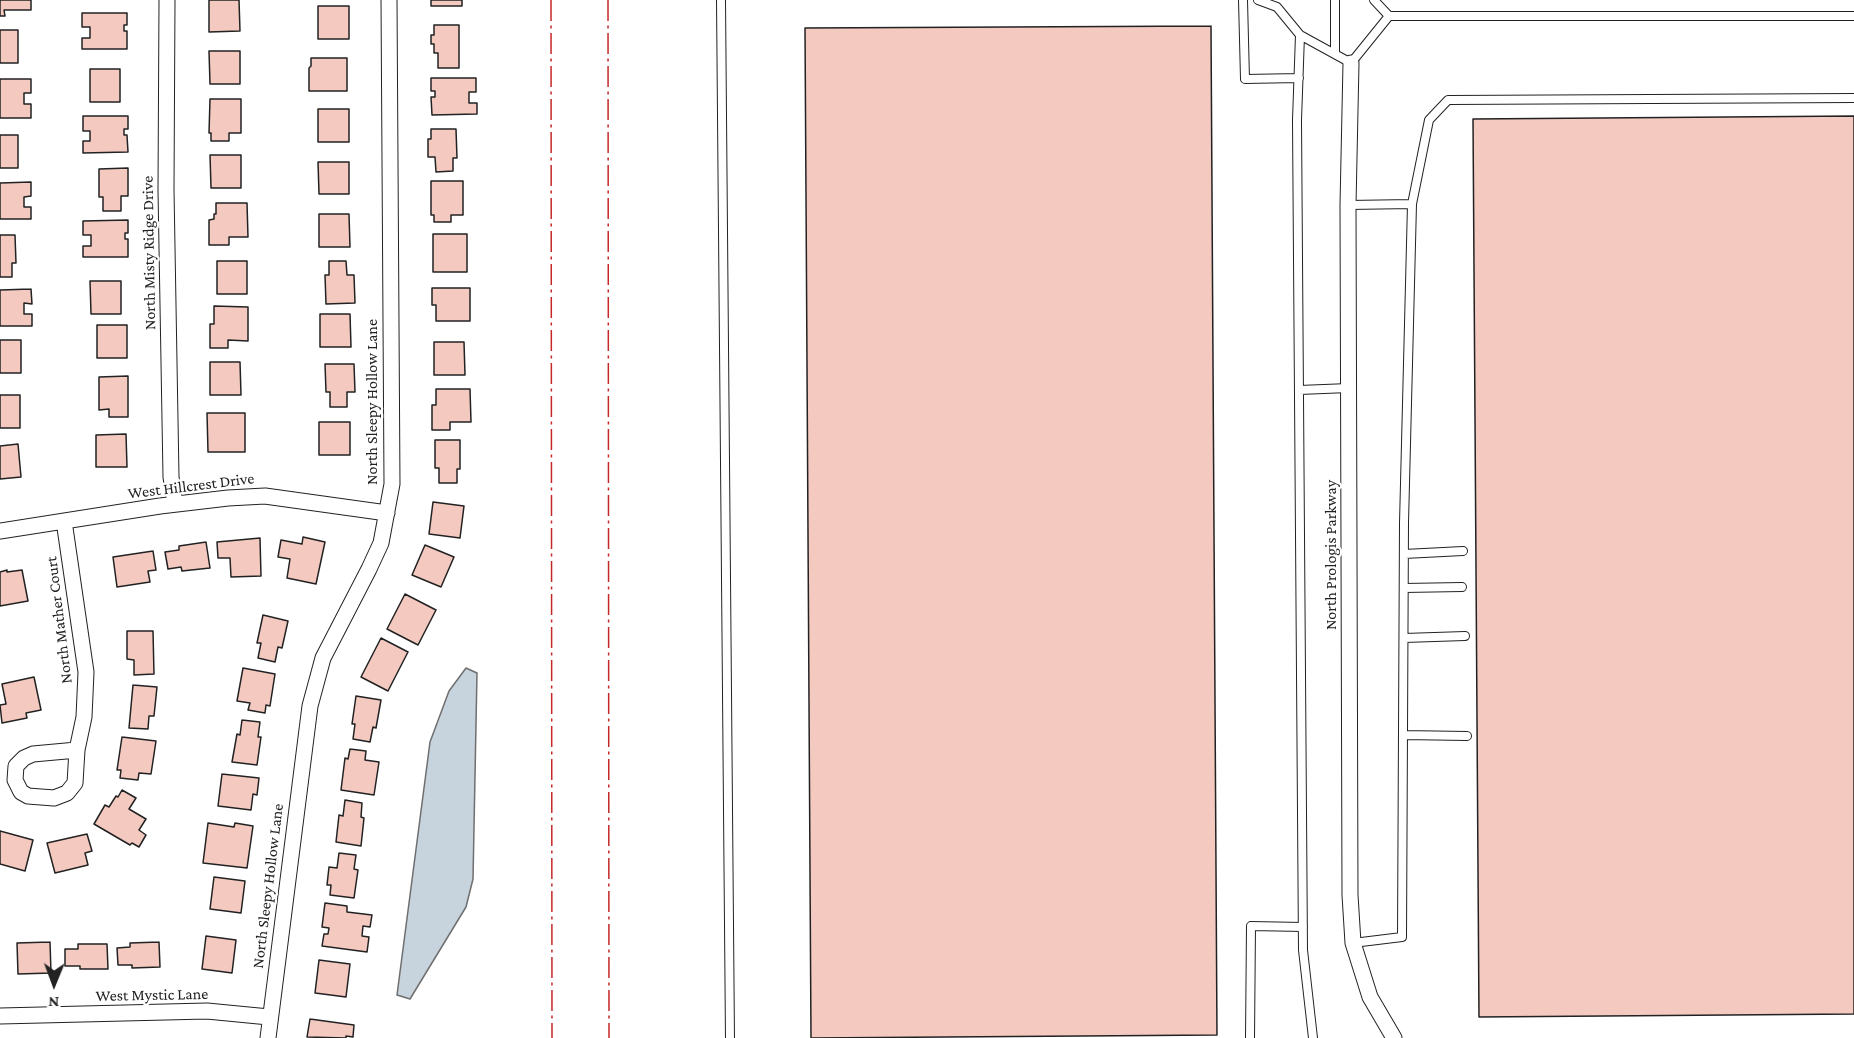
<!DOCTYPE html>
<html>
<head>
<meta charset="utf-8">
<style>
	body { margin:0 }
	#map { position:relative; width:1854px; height:1038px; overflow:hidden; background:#fff; font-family:"Crimson Pro",serif }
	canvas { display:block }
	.north { position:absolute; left:24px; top:954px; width:60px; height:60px; -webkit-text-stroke:4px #fff; paint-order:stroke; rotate:181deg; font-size:16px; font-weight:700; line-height:24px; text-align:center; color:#222 }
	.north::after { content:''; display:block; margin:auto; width:21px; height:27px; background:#222; clip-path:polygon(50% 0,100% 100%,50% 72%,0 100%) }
</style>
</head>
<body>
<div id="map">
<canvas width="1854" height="1038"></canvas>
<div class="north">N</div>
</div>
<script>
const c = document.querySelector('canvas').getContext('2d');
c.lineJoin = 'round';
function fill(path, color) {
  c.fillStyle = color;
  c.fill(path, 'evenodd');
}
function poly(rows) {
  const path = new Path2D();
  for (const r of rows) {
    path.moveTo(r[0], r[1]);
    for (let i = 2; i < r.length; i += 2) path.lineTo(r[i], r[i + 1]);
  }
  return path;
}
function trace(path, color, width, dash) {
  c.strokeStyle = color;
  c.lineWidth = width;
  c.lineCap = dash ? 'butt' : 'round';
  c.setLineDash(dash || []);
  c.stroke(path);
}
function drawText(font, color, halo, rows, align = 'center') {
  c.font = font + ' "Crimson Pro",serif';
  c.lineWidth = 4.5;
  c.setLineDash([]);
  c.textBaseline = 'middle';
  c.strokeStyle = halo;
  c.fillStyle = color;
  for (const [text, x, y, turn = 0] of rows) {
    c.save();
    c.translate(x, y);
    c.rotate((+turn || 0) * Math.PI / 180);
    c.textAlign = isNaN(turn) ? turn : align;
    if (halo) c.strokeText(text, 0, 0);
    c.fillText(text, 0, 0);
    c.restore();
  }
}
const water = poly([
	[466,668,477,673,473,879,466,907,410,999,397,995,430,742,449,691,466,668]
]);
fill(water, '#c7d3dd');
trace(water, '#6f6f6f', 1.5);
const building = poly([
	[0,0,31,0,31,10,4,10,5,16,0,16,0,0],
	[209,0,239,0,240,31,209,32,209,0],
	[431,0,462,0,462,6,431,6,431,0],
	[318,6,349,6,349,39,318,39,318,6],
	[82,13,127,13,127,25,124,25,124,31,127,31,127,49,82,49,82,38,90,38,90,27,82,27,82,13],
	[434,25,459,25,459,68,438,68,438,53,434,53,434,44,431,44,431,35,434,35,434,25],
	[1211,26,1217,1035,811,1038,805,28,1211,26],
	[0,30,18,30,18,63,0,63,0,30],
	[209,51,240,51,240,84,210,84,209,51],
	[311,58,347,58,347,91,309,91,309,68,311,66,311,58],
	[90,69,120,69,120,102,90,102,90,69],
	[431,78,476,78,476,92,469,92,469,103,477,103,477,114,432,115,431,97,435,97,435,91,431,91,431,78],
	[0,79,31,79,31,93,24,93,24,104,31,104,31,118,0,118,0,79],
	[210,99,241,99,241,133,229,133,229,141,211,141,211,133,209,133,210,99],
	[318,109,349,109,349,142,318,142,318,109],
	[83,116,128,116,128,129,124,129,124,135,127,135,128,152,83,153,83,141,90,141,90,131,83,131,83,116],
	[1854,116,1854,1014,1479,1017,1473,119,1854,116],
	[431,129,456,129,457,158,453,158,453,171,436,172,435,157,428,157,428,139,431,139,431,129],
	[0,135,18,135,18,168,0,168,0,135],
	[210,155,241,155,241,188,211,188,210,155],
	[318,162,349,162,349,194,319,194,318,162],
	[128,168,128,196,121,196,121,211,103,211,103,197,99,197,99,169,128,168],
	[431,181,463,181,463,215,451,215,451,222,434,222,434,215,431,215,431,181],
	[31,182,31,196,24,197,24,207,31,207,31,219,0,219,0,183,31,182],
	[216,203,247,203,248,237,229,237,229,245,209,245,209,220,214,219,214,214,216,214,216,203],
	[319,214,349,214,350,247,319,247,319,214],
	[128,220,128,233,125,233,125,239,128,239,128,257,83,257,83,246,91,246,91,235,83,235,83,221,128,220],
	[433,234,467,234,467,272,433,272,433,234],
	[0,235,15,235,16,263,12,263,12,277,0,277,0,235],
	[217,261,247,261,247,294,217,294,217,261],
	[329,261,346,261,347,275,354,275,355,303,326,304,325,275,329,275,329,261],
	[90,281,121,281,121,314,91,314,90,281],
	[432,288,470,288,470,321,436,321,436,305,432,305,432,288],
	[31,289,32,304,24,303,24,314,32,314,32,326,0,326,0,290,31,289],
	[214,306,248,307,248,341,228,340,228,348,210,348,210,324,214,324,214,306],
	[320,314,350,314,351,347,320,347,320,314],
	[97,325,127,325,127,358,97,358,97,325],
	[0,340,21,340,21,373,0,373,0,340],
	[434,342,464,342,465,375,434,375,434,342],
	[210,362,240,362,241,395,210,395,210,362],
	[325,364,354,364,355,392,347,392,347,407,330,407,330,392,326,392,325,364],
	[128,376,128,417,109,417,109,409,99,410,99,377,128,376],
	[436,389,470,389,471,422,450,422,450,430,432,430,432,405,436,405,436,389],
	[0,395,20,395,20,428,0,428,0,395],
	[207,413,245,413,245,452,208,452,207,413],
	[319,422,350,422,350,455,319,455,319,422],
	[126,434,127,467,96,467,96,435,126,434],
	[435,440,460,440,460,469,457,469,457,483,439,483,439,468,435,468,435,440],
	[18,444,21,477,0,479,0,446,18,444],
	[433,502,464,506,460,538,429,534,433,502],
	[303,537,325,542,316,584,287,578,290,559,278,557,281,540,302,544,303,537],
	[260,538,261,576,231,577,230,558,218,558,217,542,260,538],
	[206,542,210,568,182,571,181,567,168,569,165,552,179,550,179,546,206,542],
	[425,545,454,557,441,587,412,575,425,545],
	[153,551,156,570,148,571,150,582,117,587,113,557,153,551],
	[7,570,7,572,22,570,28,601,0,606,0,572,7,570],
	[405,594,436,610,418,645,387,629,405,594],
	[263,615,288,621,282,648,278,647,275,662,258,658,261,643,257,643,263,615],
	[127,631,153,631,154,674,134,675,134,660,127,659,127,631],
	[381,638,408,652,388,691,361,677,381,638],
	[243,668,275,674,270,706,266,705,265,713,248,710,250,703,237,701,243,668],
	[34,677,41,710,26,713,27,718,2,723,0,705,6,704,2,684,34,677],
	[133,685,157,687,154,716,149,716,148,729,129,728,133,685],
	[356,696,381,700,376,728,373,727,370,742,353,739,355,724,352,724,356,696],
	[242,720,260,722,258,737,261,737,257,765,232,762,237,734,240,735,242,720],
	[122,737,156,741,151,774,139,773,138,780,120,778,121,770,117,770,122,737],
	[350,749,366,751,365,760,379,762,374,795,341,790,345,758,348,759,350,749],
	[222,774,259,778,257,795,253,794,251,810,218,806,222,774],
	[122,790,136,798,129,809,146,819,139,830,146,835,139,847,132,843,130,845,94,824,105,805,109,807,116,796,118,797,122,790],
	[345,800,362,803,361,817,364,818,361,846,336,842,339,815,343,816,345,800],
	[208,823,234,827,235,823,253,826,247,868,203,863,208,823],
	[0,831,33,840,25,871,0,864,0,831],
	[87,834,92,851,85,853,88,865,55,873,47,843,87,834],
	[339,853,356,855,354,869,358,870,354,898,330,895,331,885,327,885,329,867,337,868,339,853],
	[214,877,245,881,241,913,210,909,214,877],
	[325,903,347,906,347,912,372,915,370,927,363,926,362,936,369,937,367,952,322,946,324,934,328,934,329,928,322,927,325,903],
	[206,936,236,940,232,973,202,969,206,936],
	[50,942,51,973,18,974,17,943,50,942],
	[159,942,160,967,132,968,132,965,118,965,117,948,130,947,130,943,159,942],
	[78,944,107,944,108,969,80,969,80,966,65,966,65,949,78,949,78,944],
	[319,960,350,964,346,997,315,993,319,960],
	[310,1019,354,1025,353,1037,346,1036,346,1038,307,1037,310,1019]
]);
fill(building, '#f3c9c0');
trace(building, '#222', 1.5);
const lane = poly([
	[721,0,730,1038],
	[1243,0,1245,79,1299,78],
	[1258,0,1277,7,1300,35,1351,63,1389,16,1374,0],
	[1335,0,1335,54],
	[1389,16,1854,16],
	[1300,35,1297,120,1303,950,1313,1038],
	[1348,205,1412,204,1429,120,1448,100,1854,98],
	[1299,390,1349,388],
	[1404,554,1463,551],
	[1404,588,1462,587],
	[1404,638,1465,636],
	[1403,735,1467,736],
	[1353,943,1402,937,1404,523,1412,204],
	[1250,1038,1251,926,1303,927]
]);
const street = poly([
	[167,0,166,190,171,477,175,504],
	[1351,63,1348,205,1350,895,1353,943,1370,997,1394,1038],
	[64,521,86,672,84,717,77,750,75,783,67,793,54,798,28,796,21,792,15,780,16,766,24,758,33,754,77,750],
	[0,531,160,506,228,498,265,496,387,513],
	[0,1016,207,1011,269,1017],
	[268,1038,310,706,323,658,369,569,381,543,392,484,389,0]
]);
trace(lane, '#222', 10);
trace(street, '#222', 17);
trace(lane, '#fff', 8);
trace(street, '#fff', 15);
trace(poly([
	[551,0,552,1038],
	[608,0,609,1038]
]), '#c62828', 1.5, [21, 4.5, 3, 4.5]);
drawText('16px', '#222', '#fff', [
	["North Misty Ridge Drive",149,253,-91],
	["North Sleepy Hollow Lane",372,402,-90],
	["West Hillcrest Drive",191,486,-7],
	["North Prologis Parkway",1331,555,-90],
	["North Mather Court",59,620,-97],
	["North Sleepy Hollow Lane",268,886,-83],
	["West Mystic Lane",152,995,-1]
]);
</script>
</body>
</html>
